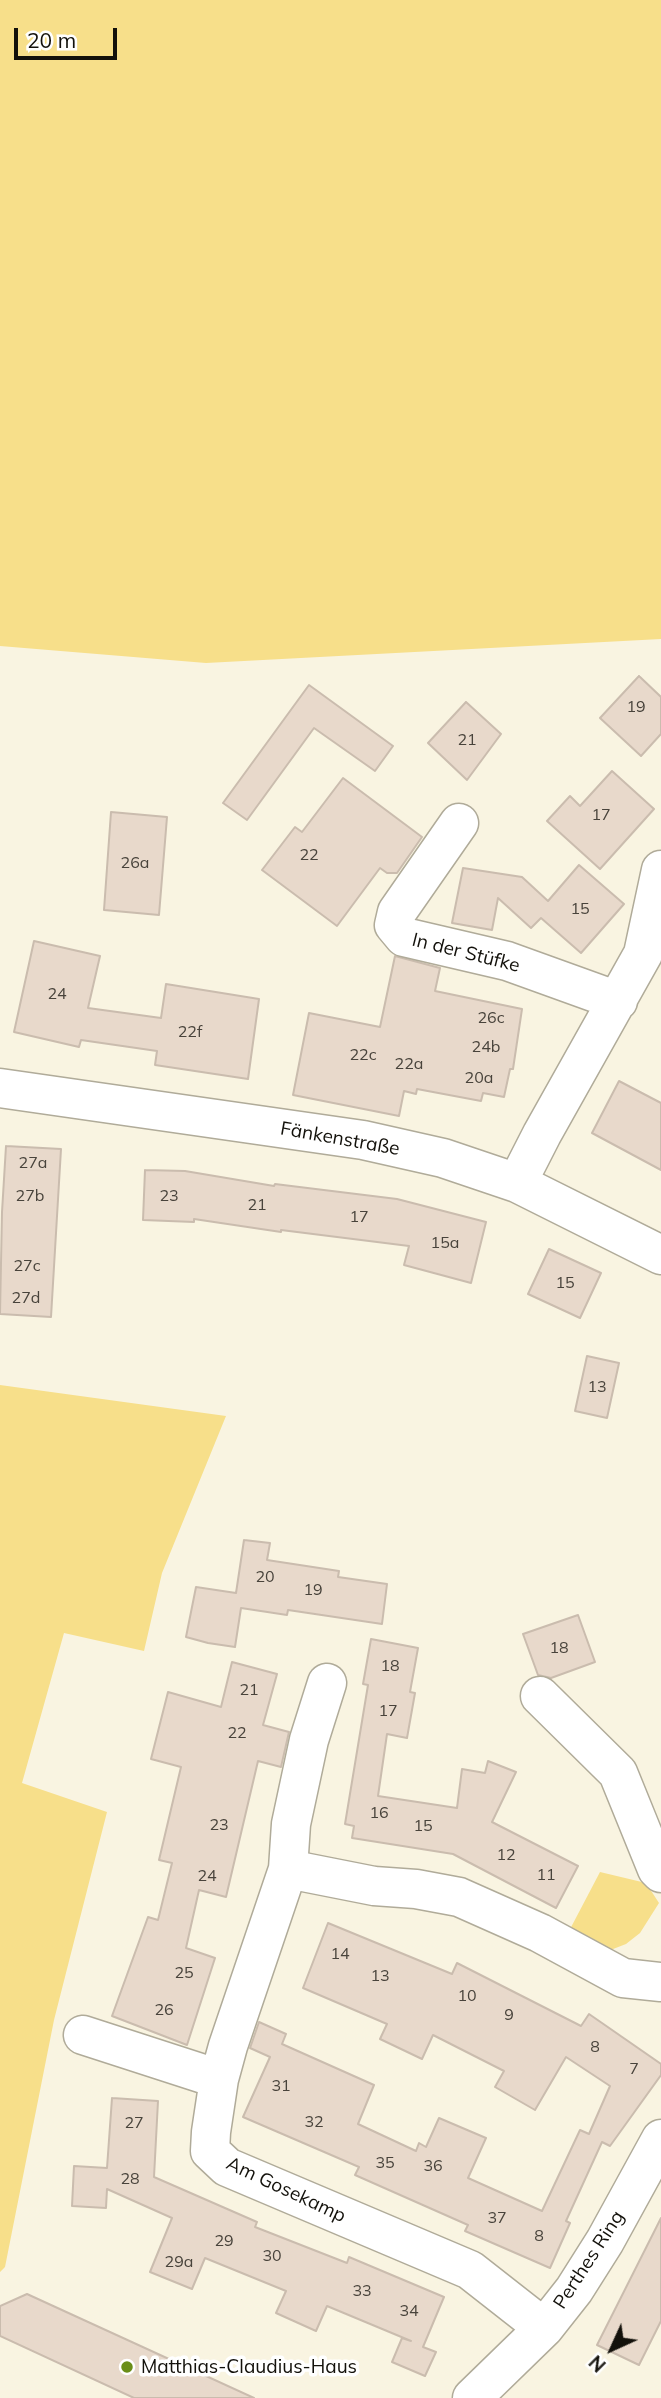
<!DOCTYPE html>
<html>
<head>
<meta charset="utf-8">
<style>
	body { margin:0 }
	#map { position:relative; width:661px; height:2398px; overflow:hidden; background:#f9f4e1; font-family:Mulish,sans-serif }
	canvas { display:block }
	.north { position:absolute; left:577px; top:2314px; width:70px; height:70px; -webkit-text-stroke:5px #fff; paint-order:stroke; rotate:225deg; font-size:19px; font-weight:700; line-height:28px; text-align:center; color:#13110b }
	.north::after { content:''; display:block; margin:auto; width:24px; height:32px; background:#13110b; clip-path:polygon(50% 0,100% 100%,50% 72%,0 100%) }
	.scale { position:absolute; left:14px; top:28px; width:103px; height:32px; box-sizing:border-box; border:4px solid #13110b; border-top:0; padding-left:9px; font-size:21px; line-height:24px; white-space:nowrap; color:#13110b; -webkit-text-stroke:5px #fff; paint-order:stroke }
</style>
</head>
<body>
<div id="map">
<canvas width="661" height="2398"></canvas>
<div class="north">N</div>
<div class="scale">20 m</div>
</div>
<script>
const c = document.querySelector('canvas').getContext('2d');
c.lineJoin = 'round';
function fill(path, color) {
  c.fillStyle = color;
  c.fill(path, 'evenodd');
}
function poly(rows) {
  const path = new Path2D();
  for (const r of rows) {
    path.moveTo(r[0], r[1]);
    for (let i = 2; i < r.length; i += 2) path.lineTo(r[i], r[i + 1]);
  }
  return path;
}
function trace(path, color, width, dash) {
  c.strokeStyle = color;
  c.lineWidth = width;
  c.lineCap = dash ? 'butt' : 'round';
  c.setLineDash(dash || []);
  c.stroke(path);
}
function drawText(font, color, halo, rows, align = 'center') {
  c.font = font + ' Mulish,sans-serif';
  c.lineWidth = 7;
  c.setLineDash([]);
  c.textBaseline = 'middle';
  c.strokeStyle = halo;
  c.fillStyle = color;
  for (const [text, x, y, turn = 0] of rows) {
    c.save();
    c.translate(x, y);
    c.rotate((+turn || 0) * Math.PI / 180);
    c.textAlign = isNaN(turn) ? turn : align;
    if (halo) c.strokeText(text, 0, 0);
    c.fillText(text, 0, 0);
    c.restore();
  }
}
fill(poly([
	[0,0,661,0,661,639,206,663,0,646],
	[0,1385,226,1416,162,1573,144,1651,64,1633,22,1783,107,1812,54,2020,5,2267,0,2272],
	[600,1872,646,1883,659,1903,640,1933,626,1944,608,1951,568,1933]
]), '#f7df8a');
const building = poly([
	[639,676,661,697,661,734,641,756,600,718,639,676],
	[309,685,393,746,375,771,314,728,247,820,223,803,309,685],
	[466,702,501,734,467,780,428,743,466,702],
	[612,771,654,809,600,869,547,821,570,796,580,806,612,771],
	[343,778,422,837,397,873,387,873,380,868,337,926,262,870,295,827,302,832,343,778],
	[111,812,167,817,159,915,104,910,111,812],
	[579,865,624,904,581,953,541,918,531,928,498,898,492,930,452,923,463,868,522,877,548,901,579,865],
	[34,941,100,956,88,1008,161,1018,166,984,259,999,248,1079,155,1065,157,1051,81,1040,79,1047,14,1032,34,941],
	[395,956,440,968,435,991,522,1009,513,1069,510,1069,504,1097,483,1093,481,1101,417,1089,416,1094,404,1091,399,1116,293,1095,309,1013,380,1027,395,956],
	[619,1081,661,1103,661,1170,592,1133,619,1081],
	[6,1146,61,1149,51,1317,0,1314,2,1212,6,1146],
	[145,1170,185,1171,274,1186,275,1184,397,1199,486,1222,471,1283,404,1265,409,1246,281,1230,281,1232,194,1219,194,1222,143,1220,145,1170],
	[549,1249,601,1273,580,1318,528,1294,549,1249],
	[587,1356,619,1363,607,1418,575,1411,587,1356],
	[244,1540,270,1543,267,1560,339,1571,338,1577,387,1584,382,1624,288,1610,287,1615,241,1608,235,1647,208,1643,186,1637,196,1587,236,1593,244,1540],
	[578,1615,595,1662,551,1678,538,1675,523,1634,578,1615],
	[371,1639,418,1648,410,1692,415,1693,407,1738,387,1734,378,1796,457,1808,462,1769,485,1773,488,1761,516,1772,492,1822,578,1866,556,1908,453,1854,352,1838,354,1826,345,1824,368,1685,363,1684,371,1639],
	[232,1662,277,1674,263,1725,289,1732,281,1767,258,1761,226,1897,199,1890,186,1948,215,1958,187,2045,112,2016,148,1917,158,1920,172,1863,159,1860,181,1767,151,1759,168,1692,221,1707,232,1662],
	[328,1923,452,1974,457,1963,581,2026,589,2014,661,2064,661,2075,610,2146,602,2142,566,2221,570,2223,550,2268,465,2231,468,2225,355,2175,359,2167,243,2117,270,2057,250,2048,259,2022,286,2034,282,2044,374,2085,358,2124,416,2151,419,2143,426,2147,439,2118,486,2138,468,2178,542,2211,580,2130,589,2134,610,2086,566,2057,535,2110,495,2087,504,2071,433,2035,422,2059,380,2039,387,2024,303,1988,328,1923],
	[112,2098,158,2101,154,2177,257,2222,255,2227,347,2263,349,2257,444,2297,423,2347,436,2352,425,2376,392,2362,402,2338,411,2341,327,2306,316,2331,276,2313,286,2291,205,2258,192,2289,150,2272,172,2218,107,2189,106,2208,72,2206,74,2166,107,2168,112,2098],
	[661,2218,661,2321,639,2365,597,2345,661,2218],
	[27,2294,254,2398,134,2398,0,2336,0,2306,27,2294]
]);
fill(building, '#e8d9cb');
trace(building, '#cabcae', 2);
const minor = poly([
	[459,823,397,912,394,925,404,937,507,961,618,1001],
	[0,1088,363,1140,443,1158,517,1183,661,1255],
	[517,1183,542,1134,643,954,661,870],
	[327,1683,309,1740,291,1824,288,1869,228,2046,219,2079,211,2132,210,2151,227,2167,470,2270,544,2328],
	[540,1696,618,1773,657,1869,661,1873],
	[288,1869,374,1886,416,1889,459,1897,540,1933,623,1978,661,1982],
	[83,2035,219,2079],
	[472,2398,544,2328,574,2290,605,2241,661,2139]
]);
trace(minor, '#b0ab99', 41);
trace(minor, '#fff', 38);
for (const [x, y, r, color] of [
	[127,2367,7,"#6a8e18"]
]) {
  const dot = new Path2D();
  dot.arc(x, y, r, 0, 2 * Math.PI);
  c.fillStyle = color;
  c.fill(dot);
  trace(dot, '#fff', 2.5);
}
drawText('16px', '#48433b', null, [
	["19",636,707],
	["21",467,740],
	["17",601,815],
	["22",309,855],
	["26a",135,863],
	["15",580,909],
	["24",57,994],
	["26c",491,1018],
	["22f",190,1032],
	["24b",486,1047],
	["22c",363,1055],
	["22a",409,1064],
	["20a",479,1078],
	["27a",33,1163],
	["27b",30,1196],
	["23",169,1196],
	["21",257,1205],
	["17",359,1217],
	["15a",445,1243],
	["27c",27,1266],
	["15",565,1283],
	["27d",26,1298],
	["13",597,1387],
	["20",265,1577],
	["19",313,1590],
	["18",559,1648],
	["18",390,1666],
	["21",249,1690],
	["17",388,1711],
	["22",237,1733],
	["16",379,1813],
	["23",219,1825],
	["15",423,1826],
	["12",506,1855],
	["11",546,1875],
	["24",207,1876],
	["14",340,1954],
	["25",184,1973],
	["13",380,1976],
	["10",467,1996],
	["26",164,2010],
	["9",509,2015],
	["8",595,2047],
	["7",634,2069],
	["31",281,2086],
	["32",314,2122],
	["27",134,2123],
	["35",385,2163],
	["36",433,2166],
	["28",130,2179],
	["37",497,2218],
	["8",539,2236],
	["29",224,2241],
	["30",272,2256],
	["29a",179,2262],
	["33",362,2291],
	["34",409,2311]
]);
drawText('19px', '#13110b', '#fff', [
	["In der Stüfke",466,953,14],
	["Fänkenstraße",340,1139,10],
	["Am Gosekamp",286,2190,25],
	["Perthes Ring",589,2260,-57]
]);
drawText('19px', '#13110b', '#fff', [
	["Matthias-Claudius-Haus",141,2367]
], 'left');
</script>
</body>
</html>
